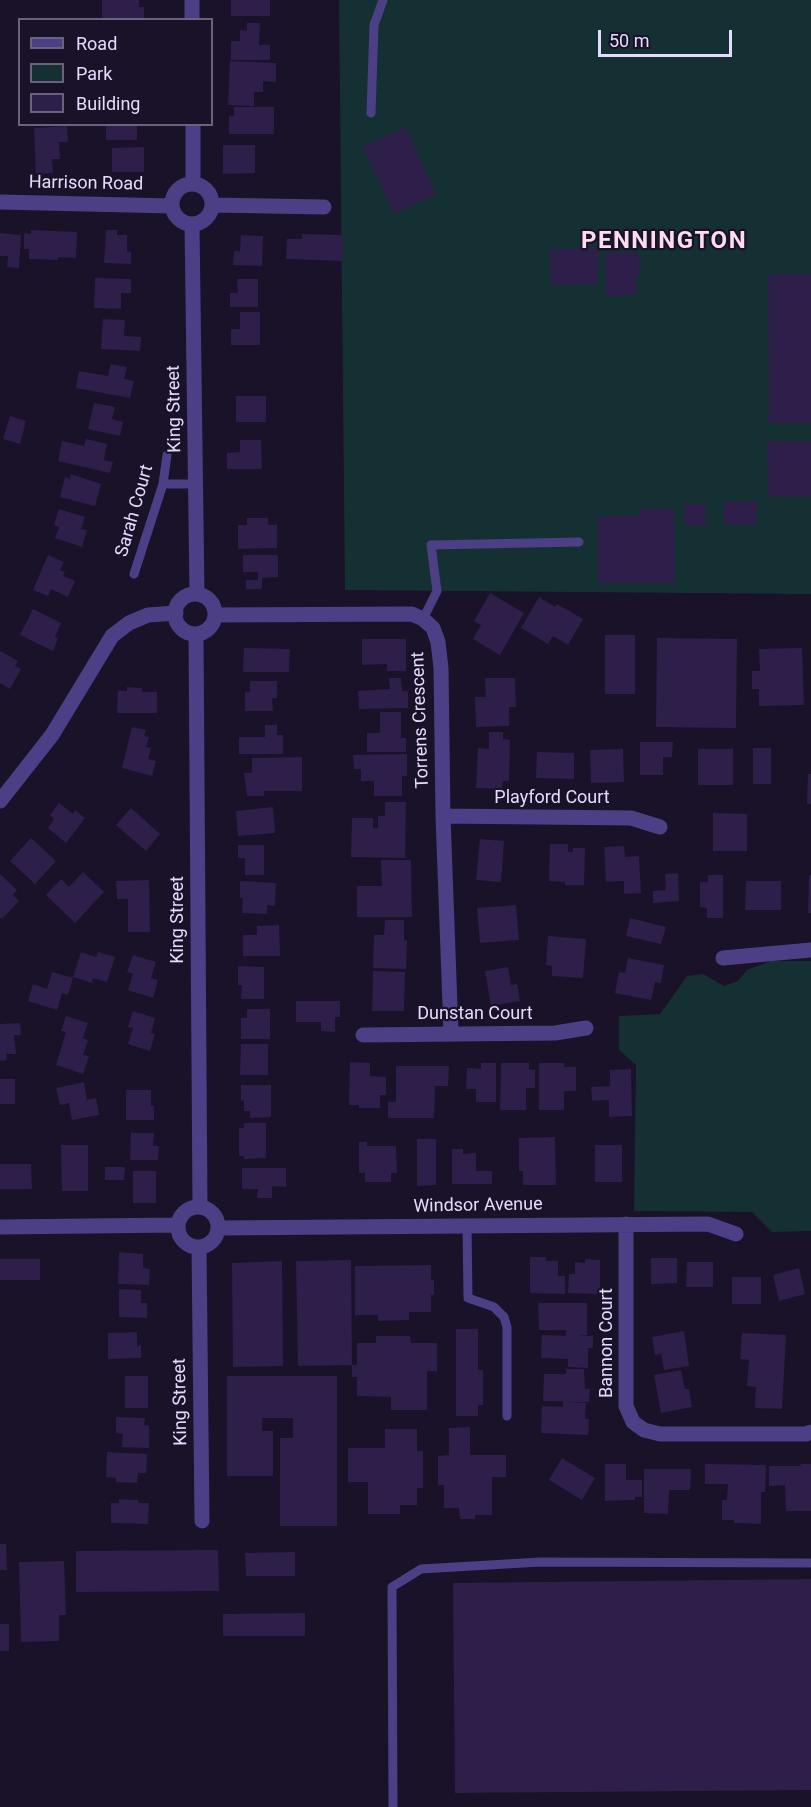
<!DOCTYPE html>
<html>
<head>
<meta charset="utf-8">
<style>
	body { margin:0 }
	#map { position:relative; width:811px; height:1807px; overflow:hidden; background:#191229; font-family:Roboto,sans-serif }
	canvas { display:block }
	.legend { position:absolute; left:18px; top:18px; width:195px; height:108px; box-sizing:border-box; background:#191229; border:2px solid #6a627e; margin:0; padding:8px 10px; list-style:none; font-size:18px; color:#e4dbfd }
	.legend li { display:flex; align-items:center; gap:12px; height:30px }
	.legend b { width:30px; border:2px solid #6a627e }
	.scale { position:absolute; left:598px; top:30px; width:134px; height:27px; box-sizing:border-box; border:3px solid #e4dbfd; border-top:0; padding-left:8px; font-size:18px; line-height:21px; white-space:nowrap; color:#e4dbfd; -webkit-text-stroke:4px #191229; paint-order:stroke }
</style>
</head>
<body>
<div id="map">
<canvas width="811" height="1807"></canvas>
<ul class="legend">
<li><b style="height:8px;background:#4c3f85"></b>Road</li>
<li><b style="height:16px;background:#153033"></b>Park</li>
<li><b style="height:16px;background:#2d1f49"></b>Building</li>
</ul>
<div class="scale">50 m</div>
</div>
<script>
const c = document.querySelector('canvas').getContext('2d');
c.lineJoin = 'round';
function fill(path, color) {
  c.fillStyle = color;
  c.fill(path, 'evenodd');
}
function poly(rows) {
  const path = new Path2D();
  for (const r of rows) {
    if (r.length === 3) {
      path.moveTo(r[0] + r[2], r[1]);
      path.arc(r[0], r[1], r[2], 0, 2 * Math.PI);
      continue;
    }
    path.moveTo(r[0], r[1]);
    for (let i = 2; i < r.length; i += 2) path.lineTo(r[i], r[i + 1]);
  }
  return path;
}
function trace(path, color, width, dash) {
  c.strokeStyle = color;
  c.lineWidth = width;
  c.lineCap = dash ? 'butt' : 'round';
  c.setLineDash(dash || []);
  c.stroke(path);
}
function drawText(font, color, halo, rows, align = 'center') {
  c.font = font + ' Roboto,sans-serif';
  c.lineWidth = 4.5;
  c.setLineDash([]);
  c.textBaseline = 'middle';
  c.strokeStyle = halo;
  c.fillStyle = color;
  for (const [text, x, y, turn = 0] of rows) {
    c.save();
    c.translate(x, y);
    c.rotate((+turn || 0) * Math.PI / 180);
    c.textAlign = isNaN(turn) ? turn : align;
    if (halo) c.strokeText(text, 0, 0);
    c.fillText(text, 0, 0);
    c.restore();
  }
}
fill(poly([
	[339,0,811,0,811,594,345,590],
	[771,961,811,961,811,1231,772,1232,752,1212,634,1211,636,1065,619,1050,619,1016,660,1014,687,976,703,974,724,986,738,981,747,970]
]), '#153033');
fill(poly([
	[102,0,139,0,139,7,144,7,144,19,102,19],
	[231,0,270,0,270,16,231,16],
	[247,23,260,23,259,45,270,45,270,60,231,60,231,41,240,41,240,30,247,31],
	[230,61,276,63,276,82,263,81,263,92,254,92,254,106,228,105],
	[234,107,274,107,274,134,229,134,229,116,234,116],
	[106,124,137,124,137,140,106,140],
	[67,126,68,142,59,142,60,159,52,159,53,173,36,174,34,128],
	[405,127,436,194,394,214,363,147],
	[223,145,255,145,255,173,223,174],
	[144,147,144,172,112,172,112,148],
	[31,230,77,232,76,258,58,257,58,260,29,259,29,249,24,249,24,233,31,234],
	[106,230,117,230,117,235,127,235,127,252,131,252,131,264,104,263],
	[0,233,21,235,19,268,7,267,8,256,0,256],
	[302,234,343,235,343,261,286,259,287,239,302,239],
	[241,235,263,236,262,266,233,265,234,251,240,251],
	[598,248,598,284,551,285,550,249],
	[639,252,640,276,636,277,636,295,606,296,605,253],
	[768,274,811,274,811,423,769,423],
	[95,278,131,279,131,293,121,293,121,309,94,308],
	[237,279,258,279,258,307,230,307,230,293,238,293],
	[240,312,260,312,260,345,231,345,231,329,240,329],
	[103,319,125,320,124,336,141,337,140,351,101,349],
	[111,364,127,367,124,379,134,381,130,398,76,388,79,371,108,376],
	[236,396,266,396,266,422,236,422],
	[94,403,115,407,112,419,123,422,120,436,88,429],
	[10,416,26,421,20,444,3,439],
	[86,439,107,444,104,460,113,462,110,473,58,461,62,441,84,446],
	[240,440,261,440,262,469,227,469,227,453,240,452],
	[767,441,811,441,811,496,768,496],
	[71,474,101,484,95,506,60,497,65,477,70,479],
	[724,501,757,502,756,525,724,524],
	[685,503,706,504,705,526,684,525],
	[59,509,85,517,81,529,87,530,82,547,55,538,59,527,54,525],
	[639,509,674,509,675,583,598,583,598,516,639,516],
	[247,518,268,518,268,525,277,525,277,548,238,549,238,525,247,525],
	[48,555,64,562,60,570,65,572,63,576,75,581,68,597,51,589,48,596,33,590],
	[243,555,278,555,278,577,262,578,262,589,246,589,246,580,258,580,258,572,243,572],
	[490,593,524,613,500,655,473,639,481,625,474,621],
	[539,597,555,607,557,604,583,619,568,645,553,636,548,644,521,628],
	[33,609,61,623,55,637,58,638,53,651,20,635],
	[605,635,635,635,635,694,605,694],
	[657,638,737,639,736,728,656,727],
	[362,639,406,639,406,671,387,671,387,664,362,665],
	[244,648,290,649,289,672,243,672],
	[802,648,804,705,759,706,759,689,752,689,752,671,760,671,759,649],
	[0,651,18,661,15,666,21,669,10,689,0,683],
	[389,678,401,678,402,691,408,691,408,708,359,709,358,691,390,689],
	[485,678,515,678,516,707,509,707,509,726,476,727,475,697,486,697],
	[250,681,277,681,277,698,272,698,273,711,245,711,245,692,250,692],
	[127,687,142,688,142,692,157,692,157,713,117,713,118,691,127,691],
	[380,712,401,712,401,738,406,738,406,752,367,752,367,733,380,733],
	[265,725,277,725,277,735,283,735,283,754,239,754,239,737,265,737],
	[132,727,146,730,144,736,149,737,146,747,151,748,148,759,156,761,152,776,122,768],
	[489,732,503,732,503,739,510,740,509,781,503,781,502,789,476,788,478,748,489,749],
	[640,742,673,742,672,757,663,757,663,775,640,775],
	[753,748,771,748,771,784,753,784],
	[623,749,624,782,591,783,590,750],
	[698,749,733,749,733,785,698,785],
	[537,752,574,753,574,779,536,778],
	[407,754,407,776,402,776,402,796,374,796,374,781,361,781,361,769,354,769,353,755],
	[302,757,302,791,264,791,264,796,247,796,244,773,252,773,252,758],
	[808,774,811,774,811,804,807,804],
	[385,802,406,802,405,858,351,857,352,818,373,818,373,828,378,828,378,816,385,816],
	[59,803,73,814,75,810,85,818,66,843,48,828,54,819,50,815],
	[273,807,275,833,238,836,236,811],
	[131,808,160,834,146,851,116,825],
	[713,813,747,814,747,851,713,851],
	[31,838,56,861,35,884,10,861],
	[480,839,504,841,501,882,476,880],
	[550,844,568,844,568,852,573,852,573,848,585,848,584,885,565,885,565,882,549,881],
	[238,845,264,845,264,875,245,875,245,858,238,858],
	[624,846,625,857,639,856,641,893,624,894,624,881,606,882,604,847],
	[381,860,411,860,412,917,357,917,357,886,382,886],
	[83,872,104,892,75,923,46,895,61,879,69,887],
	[678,873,679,901,653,903,653,891,666,890,665,874],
	[0,874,17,890,13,895,19,901,2,919,0,918],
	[708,875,723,875,723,918,707,918,707,908,700,907,700,882,708,882],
	[809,875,811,875,811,913,808,913],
	[149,880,150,932,128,932,128,899,117,899,116,881],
	[240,881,276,883,275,906,267,905,267,914,242,913,243,898,240,898],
	[746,881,781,881,781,910,745,910],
	[516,905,519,940,480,943,477,908],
	[630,918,666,927,661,944,626,936],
	[385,920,404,920,404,941,407,940,406,969,373,968,374,935,384,935],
	[279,925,280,956,243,956,243,935,257,935,257,926],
	[548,936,586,939,583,978,552,976,552,966,546,965],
	[81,952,96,957,98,952,115,957,107,982,93,978,92,983,73,977],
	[133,955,156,962,151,978,158,980,153,998,128,990,133,974,127,972],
	[628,958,664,965,661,983,655,982,651,1000,615,993,619,972,625,973],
	[238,966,264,967,264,999,241,999,242,985,238,985],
	[508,967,511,985,517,984,520,1001,491,1006,485,971],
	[373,971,405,972,404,1011,372,1011],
	[52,972,73,978,68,995,62,993,57,1010,28,1001,33,984,47,989],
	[296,1001,340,1001,340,1017,335,1017,335,1032,321,1031,321,1022,296,1022],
	[247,1009,270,1009,270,1039,241,1039,241,1018,247,1018],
	[133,1011,155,1018,151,1033,155,1034,150,1051,128,1044,133,1028,128,1027],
	[66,1016,88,1023,83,1038,88,1040,83,1055,89,1056,83,1074,56,1065,66,1032,61,1031],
	[20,1023,21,1035,14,1035,16,1054,6,1054,7,1060,0,1061,0,1024],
	[241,1044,268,1044,268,1075,240,1075],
	[350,1062,370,1063,370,1076,386,1077,386,1095,380,1095,380,1108,359,1108,359,1105,349,1105],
	[481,1063,496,1063,496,1102,476,1102,476,1089,466,1089,467,1068,481,1069],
	[501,1063,529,1063,529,1069,535,1070,535,1088,526,1088,526,1110,500,1110],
	[539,1063,565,1063,564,1067,576,1067,576,1091,564,1091,564,1110,539,1110],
	[396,1066,449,1066,448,1086,435,1086,434,1118,388,1118,388,1102,396,1102],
	[631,1069,632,1116,609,1117,609,1100,592,1101,591,1087,610,1086,610,1070],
	[0,1079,15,1079,15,1104,0,1104],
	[84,1082,87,1100,96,1098,99,1115,72,1120,69,1103,60,1105,56,1088],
	[241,1085,271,1085,271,1117,250,1118,250,1111,244,1111,244,1100,241,1101],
	[126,1090,151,1090,151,1106,154,1106,154,1120,126,1120],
	[244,1123,266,1123,266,1158,244,1159,244,1156,239,1156,239,1128,244,1128],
	[131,1133,154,1133,153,1146,159,1146,158,1160,130,1160],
	[555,1137,556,1185,523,1185,523,1171,519,1171,519,1138],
	[417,1139,436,1139,436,1185,417,1186],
	[359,1142,367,1142,367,1146,396,1146,397,1173,391,1173,391,1182,365,1182,365,1173,359,1173],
	[61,1145,88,1145,88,1191,62,1191],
	[595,1145,622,1145,622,1182,595,1182],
	[452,1149,463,1149,463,1154,476,1153,476,1171,492,1171,492,1184,452,1184],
	[0,1164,31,1164,32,1189,0,1189],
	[105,1167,125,1167,124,1180,105,1180],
	[242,1168,286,1168,286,1187,272,1186,272,1198,257,1198,258,1189,242,1189],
	[133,1171,156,1171,156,1203,133,1203],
	[119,1252,143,1254,143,1268,150,1269,149,1285,118,1284],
	[530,1257,546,1257,546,1261,558,1261,558,1276,565,1276,565,1294,530,1293],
	[651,1258,677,1258,677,1283,651,1284],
	[0,1259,40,1259,40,1280,0,1280],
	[585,1259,600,1260,600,1294,568,1293,569,1274,575,1274,575,1262,585,1263],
	[351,1260,352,1365,298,1366,296,1261],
	[282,1261,283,1366,233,1367,232,1263],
	[687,1262,713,1262,713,1287,686,1287],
	[431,1265,431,1280,434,1280,434,1295,431,1295,431,1312,409,1312,409,1320,378,1321,378,1315,355,1315,355,1266],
	[799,1268,805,1294,779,1301,773,1275],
	[732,1277,761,1277,761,1304,732,1304],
	[119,1289,141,1290,141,1303,147,1303,147,1318,119,1317],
	[538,1303,587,1303,587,1335,579,1336,593,1336,593,1348,588,1348,588,1368,568,1367,568,1359,541,1358,542,1335,566,1336,566,1330,539,1330],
	[456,1329,478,1329,478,1370,483,1370,483,1405,478,1405,478,1416,456,1416],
	[684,1331,689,1366,664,1370,661,1354,655,1355,652,1337],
	[137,1332,137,1346,141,1345,141,1358,108,1359,108,1333],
	[742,1333,786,1335,782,1409,755,1408,756,1387,747,1386,749,1360,740,1359],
	[376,1336,410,1336,411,1343,437,1343,437,1371,427,1371,427,1410,391,1410,391,1397,357,1396,357,1377,352,1377,352,1365,357,1365,357,1343,376,1343],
	[566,1369,584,1369,585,1389,590,1389,589,1402,568,1402,586,1403,585,1419,589,1419,588,1435,541,1433,542,1406,563,1407,563,1401,543,1401,544,1374,566,1374],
	[681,1370,685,1389,689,1389,692,1407,661,1413,654,1375],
	[125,1376,148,1376,148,1408,125,1408],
	[227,1376,337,1376,337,1526,280,1526,280,1438,293,1438,293,1418,262,1418,262,1431,273,1431,273,1476,227,1476],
	[116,1417,145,1418,144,1425,149,1426,149,1448,122,1447,123,1434,116,1433],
	[470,1427,470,1455,506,1455,506,1477,492,1477,492,1515,475,1515,475,1519,460,1519,459,1508,444,1508,444,1485,438,1485,438,1456,449,1455,449,1428],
	[385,1429,417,1429,417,1451,423,1451,423,1488,417,1488,417,1505,400,1505,400,1514,368,1514,368,1482,348,1482,348,1448,385,1448],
	[107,1452,147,1454,146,1473,138,1473,137,1483,116,1482,116,1478,106,1477],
	[562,1458,595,1478,582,1500,549,1480],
	[605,1464,626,1464,626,1480,642,1480,642,1497,635,1497,635,1500,605,1501],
	[705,1464,766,1465,765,1492,761,1492,761,1524,734,1523,734,1520,722,1520,722,1500,727,1500,728,1484,705,1484],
	[800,1464,811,1464,811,1511,786,1511,785,1485,769,1486,769,1466,801,1466],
	[644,1469,691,1469,690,1490,669,1490,668,1514,644,1513],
	[119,1499,138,1500,138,1503,149,1503,148,1524,111,1523,111,1503,119,1503],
	[0,1544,6,1544,7,1570,0,1570],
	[218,1550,219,1591,76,1592,76,1551],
	[295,1552,295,1576,246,1576,245,1553],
	[64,1561,66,1615,59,1615,59,1641,21,1642,19,1562],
	[811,1579,811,1790,455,1793,453,1583],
	[305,1613,305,1636,223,1636,223,1614],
	[0,1624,9,1624,9,1651,0,1651]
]), '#2d1f49');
trace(poly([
	[371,113,374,25,383,0],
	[163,484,195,484],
	[134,574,163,484,167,455],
	[423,619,437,591,431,545,579,542],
	[467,1225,468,1298,494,1307,504,1317,507,1327,507,1416],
	[393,1807,392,1587,421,1569,540,1562,811,1563]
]), '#4c3f85', 9);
trace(poly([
	[192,0,192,20],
	[193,124,193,184],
	[192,204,20],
	[0,202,172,206],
	[212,205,324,207],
	[192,224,197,594],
	[195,614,20],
	[215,615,412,614,423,619,433,628,438,642,441,668,443,816,451,1033],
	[196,634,200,1207],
	[0,801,52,735,112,636,129,623,148,615,176,613],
	[443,816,631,818,660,827],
	[723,958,811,950],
	[363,1035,555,1033,586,1028],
	[198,1227,20],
	[626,1224,626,1406,633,1422,644,1430,660,1434,806,1434,811,1432],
	[0,1227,178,1225],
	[218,1228,708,1224,736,1234],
	[199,1247,202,1521]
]), '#4c3f85', 15);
drawText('18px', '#e4dbfd', '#191229', [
	["Harrison Road",86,184,1],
	["King Street",175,409,-91],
	["Sarah Court",135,511,-74],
	["Torrens Crescent",421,720,-92],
	["Playford Court",552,798],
	["King Street",178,920,-90],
	["Dunstan Court",475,1014],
	["Windsor Avenue",478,1206,-1],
	["Bannon Court",607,1343,-90],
	["King Street",181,1402,-91]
]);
c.letterSpacing = '1.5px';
drawText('bold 24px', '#fddded', '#191229', [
	["PENNINGTON",664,242]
]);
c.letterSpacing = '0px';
</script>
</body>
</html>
